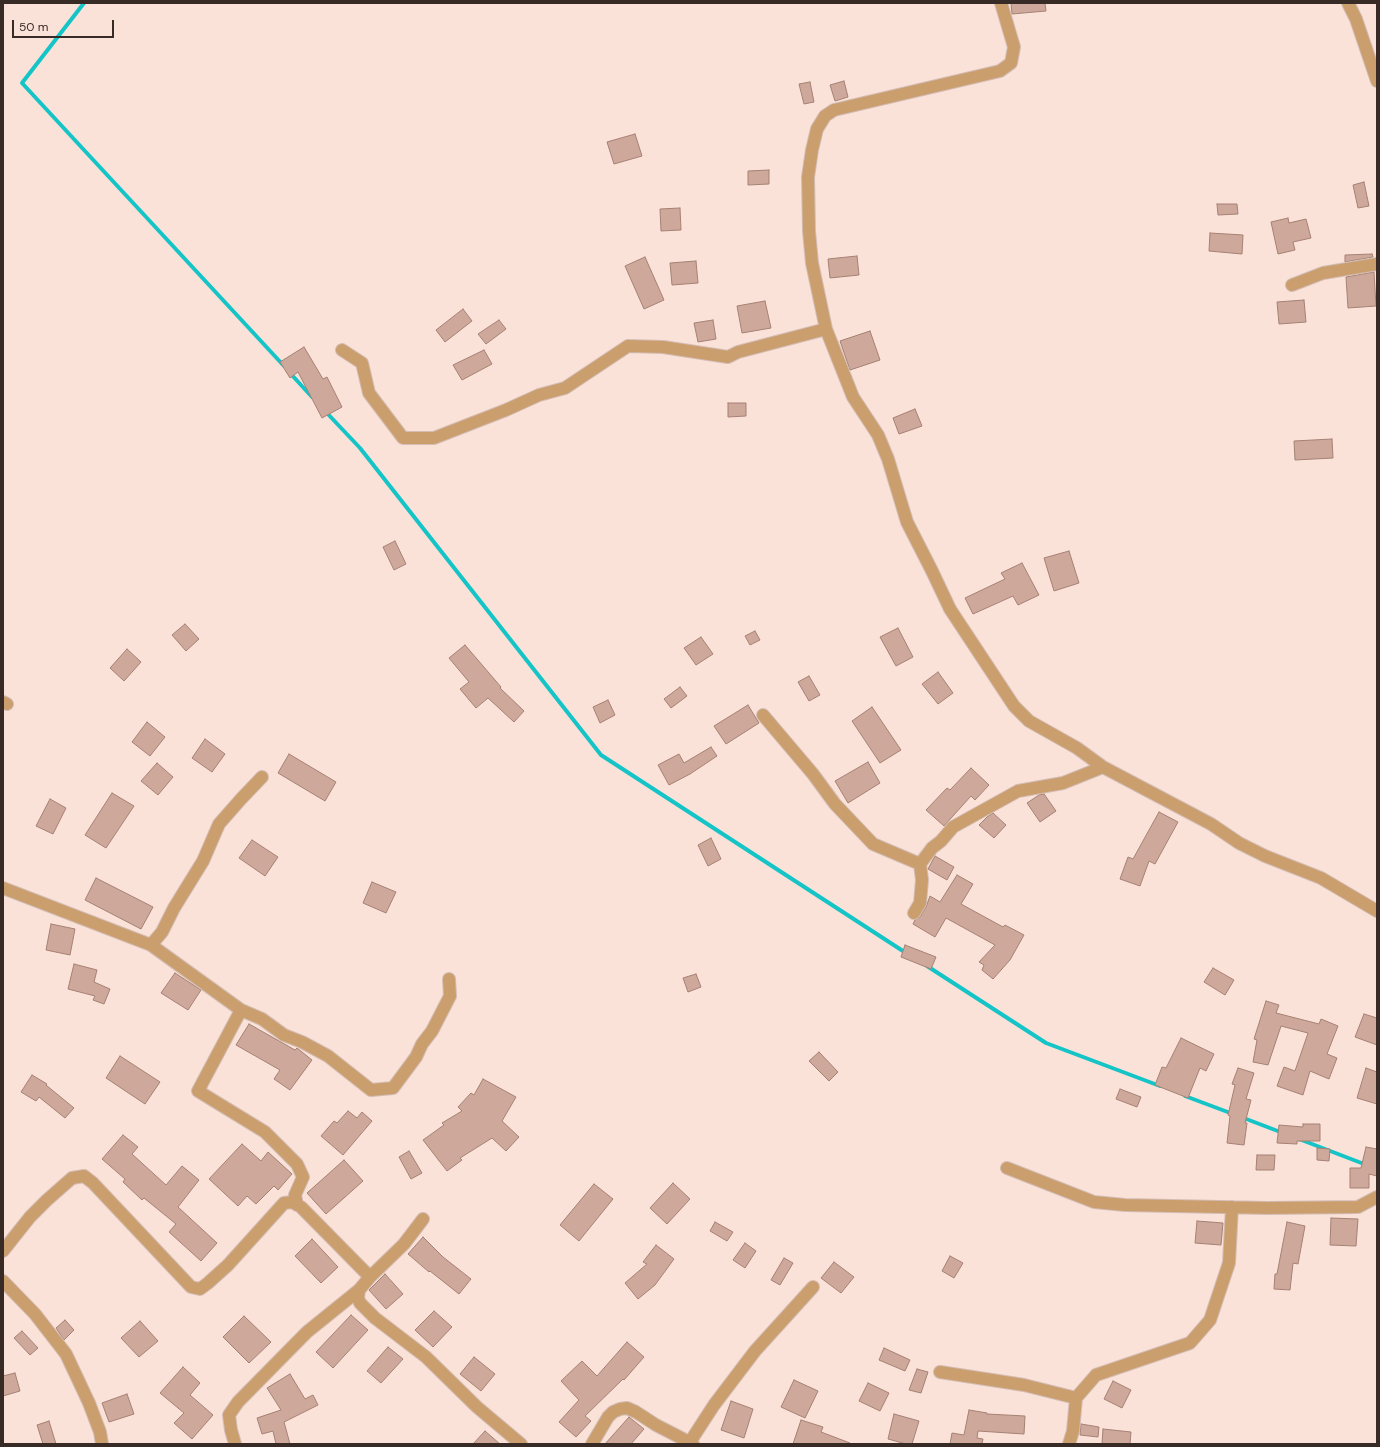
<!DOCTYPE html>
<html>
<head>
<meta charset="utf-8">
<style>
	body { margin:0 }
	#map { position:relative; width:1380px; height:1447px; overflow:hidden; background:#fae2d9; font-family:"DM Sans",sans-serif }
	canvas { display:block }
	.frame { position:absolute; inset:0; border:4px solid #382a24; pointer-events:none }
	.scale { position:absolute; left:12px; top:20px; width:102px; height:18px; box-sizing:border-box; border:2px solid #382a24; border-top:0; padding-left:5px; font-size:12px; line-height:14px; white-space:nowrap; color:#382a24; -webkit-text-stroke:3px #fae2d9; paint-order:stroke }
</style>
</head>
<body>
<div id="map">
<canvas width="1380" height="1447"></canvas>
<div class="frame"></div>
<div class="scale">50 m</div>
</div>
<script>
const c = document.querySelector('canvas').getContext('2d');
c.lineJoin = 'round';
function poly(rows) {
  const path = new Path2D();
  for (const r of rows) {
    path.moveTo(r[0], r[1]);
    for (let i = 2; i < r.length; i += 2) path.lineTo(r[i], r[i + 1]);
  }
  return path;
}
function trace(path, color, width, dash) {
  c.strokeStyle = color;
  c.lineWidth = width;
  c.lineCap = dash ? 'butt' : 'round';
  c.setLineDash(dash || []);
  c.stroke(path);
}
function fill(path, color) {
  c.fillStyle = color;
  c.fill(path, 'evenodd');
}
trace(poly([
	[84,3,22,83,284,366],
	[290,373,312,397],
	[325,411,360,448,601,755,906,953],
	[927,966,1046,1043,1160,1086],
	[1185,1096,1233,1114],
	[1241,1117,1283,1133],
	[1299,1139,1377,1169]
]), '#15c4c7', 4);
const building = poly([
	[1011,3,1045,3,1046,11,1012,14,1011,3],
	[844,81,848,97,835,101,830,85,844,81],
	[810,82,814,102,804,104,799,84,810,82],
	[635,134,642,156,614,164,607,142,635,134],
	[769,170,769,184,748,185,748,171,769,170],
	[1364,182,1369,206,1358,208,1353,185,1364,182],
	[1217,204,1237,204,1238,214,1218,215,1217,204],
	[680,208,681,230,661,231,660,209,680,208],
	[1288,218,1289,223,1306,219,1311,238,1293,242,1295,250,1278,254,1271,222,1288,218],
	[1210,233,1243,235,1242,254,1209,251,1210,233],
	[1372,254,1373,257,1345,262,1345,255,1372,254],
	[857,256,859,275,830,278,828,259,857,256],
	[645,257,664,300,644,309,625,266,645,257],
	[696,261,698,283,672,285,670,263,696,261],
	[1374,272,1376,306,1348,308,1346,277,1374,272],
	[1304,300,1306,322,1279,324,1277,302,1304,300],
	[765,301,771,328,742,333,737,306,765,301],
	[463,309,472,321,445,342,436,330,463,309],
	[499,320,506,329,486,344,478,334,499,320],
	[713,320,716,339,698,342,694,323,713,320],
	[870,331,880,360,850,370,840,341,870,331],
	[304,347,323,379,327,377,342,407,322,418,298,372,290,378,280,362,304,347],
	[484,350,492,364,462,380,453,365,484,350],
	[728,403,746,403,746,416,728,417,728,403],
	[915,409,922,426,899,434,893,418,915,409],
	[1332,439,1333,458,1295,460,1294,441,1332,439],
	[395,541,406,564,394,570,383,547,395,541],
	[1069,551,1079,583,1054,591,1044,558,1069,551],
	[1022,563,1039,595,1018,605,1013,596,973,614,965,598,1005,579,1001,573,1022,563],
	[185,624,199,639,186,651,172,635,185,624],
	[898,628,913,657,896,666,880,637,898,628],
	[755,631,760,640,750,645,745,636,755,631],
	[701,637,713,654,696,665,684,648,701,637],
	[465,645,501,687,500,688,524,711,514,722,488,698,476,708,460,689,469,682,449,658,465,645],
	[127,649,141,662,124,681,110,668,127,649],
	[938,672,953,693,938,704,922,684,938,672],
	[809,676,820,695,809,701,798,682,809,676],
	[680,687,687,696,671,708,664,699,680,687],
	[608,700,615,715,600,723,593,707,608,700],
	[748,705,759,723,726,744,714,726,748,705],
	[872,707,901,750,880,763,852,721,872,707],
	[147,722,165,737,150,756,132,742,147,722],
	[205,739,225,754,212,772,192,758,205,739],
	[711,747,717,756,690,774,669,785,658,765,679,754,684,763,711,747],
	[289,754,336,782,325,801,278,773,289,754],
	[868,762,880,783,848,803,835,781,868,762],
	[157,763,173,777,158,795,141,781,157,763],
	[971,768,989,785,975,800,971,796,944,826,926,810,947,788,950,790,971,768],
	[112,793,134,806,106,848,85,835,112,793],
	[1044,794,1056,811,1040,822,1027,803,1039,795,1044,794],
	[50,799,66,808,53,834,36,826,50,799],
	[1159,812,1178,822,1155,864,1149,861,1140,886,1120,879,1128,857,1133,859,1159,812],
	[993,813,1006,825,994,838,979,825,987,817,993,813],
	[711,838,721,859,708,866,698,845,711,838],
	[252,840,278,857,265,876,239,858,252,840],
	[935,856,954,867,947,880,928,869,935,856],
	[957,875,973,884,961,904,1003,927,1005,925,1024,935,1010,960,993,979,982,970,984,965,979,962,995,945,946,918,935,937,913,924,915,920,920,917,926,907,930,896,940,902,957,875],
	[96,878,153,907,141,929,85,900,96,878],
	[372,882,396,892,386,913,363,903,372,882],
	[51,924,75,929,70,955,46,950,51,924],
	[905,945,936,957,931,969,901,957,905,945],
	[74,964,97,970,94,982,110,989,104,1004,93,1000,95,996,68,989,74,964],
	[1213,968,1234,980,1225,995,1204,982,1213,968],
	[175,973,201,990,188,1010,161,993,175,973],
	[696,974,701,987,688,992,683,978,696,974],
	[1266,1001,1279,1005,1276,1013,1319,1024,1321,1019,1338,1026,1327,1054,1337,1058,1329,1079,1310,1071,1303,1095,1277,1086,1284,1067,1295,1071,1308,1033,1281,1026,1268,1065,1253,1062,1257,1040,1254,1039,1266,1001],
	[1364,1014,1377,1018,1377,1045,1355,1037,1364,1014],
	[249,1024,295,1050,297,1048,312,1060,290,1090,274,1079,280,1070,236,1045,249,1024],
	[1181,1038,1214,1054,1206,1071,1200,1068,1188,1098,1155,1085,1162,1067,1166,1068,1181,1038],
	[819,1052,838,1072,829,1081,809,1061,819,1052],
	[120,1056,160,1082,145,1104,106,1078,120,1056],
	[1238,1068,1254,1073,1246,1099,1251,1100,1245,1123,1247,1123,1244,1145,1227,1143,1230,1116,1228,1115,1235,1085,1232,1084,1238,1068],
	[1366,1068,1377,1072,1377,1104,1357,1098,1366,1068],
	[32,1075,47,1084,46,1085,74,1108,65,1118,39,1097,36,1101,21,1092,32,1075],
	[483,1079,516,1097,502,1121,519,1137,506,1151,492,1138,460,1158,462,1160,447,1171,423,1140,444,1125,442,1123,462,1111,458,1107,471,1093,474,1095,483,1079],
	[1120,1089,1141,1097,1137,1107,1116,1099,1120,1089],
	[348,1111,357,1118,362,1112,372,1121,343,1155,321,1136,334,1121,337,1123,348,1111],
	[1303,1124,1320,1124,1320,1141,1297,1141,1297,1144,1277,1143,1279,1125,1303,1127,1303,1124],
	[123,1135,138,1147,132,1154,166,1185,182,1166,199,1180,178,1207,217,1243,201,1261,169,1232,176,1224,144,1198,142,1200,123,1182,125,1179,102,1159,123,1135],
	[242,1144,261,1161,268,1152,292,1174,278,1190,274,1186,256,1204,247,1196,238,1206,209,1179,242,1144],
	[1366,1147,1377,1149,1377,1176,1369,1174,1369,1188,1350,1188,1350,1168,1361,1168,1366,1147],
	[1317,1148,1330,1149,1329,1161,1317,1160,1317,1148],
	[409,1151,422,1173,411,1179,399,1157,409,1151],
	[1257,1155,1275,1155,1274,1170,1256,1170,1257,1155],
	[344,1160,363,1181,326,1214,307,1193,344,1160],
	[673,1183,690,1199,667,1224,650,1208,673,1183],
	[594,1184,613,1199,579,1241,560,1225,594,1184],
	[1331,1218,1358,1219,1356,1246,1330,1245,1331,1218],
	[1197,1221,1223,1223,1221,1245,1195,1243,1197,1221],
	[715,1222,733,1232,727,1241,710,1231,715,1222],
	[1287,1222,1305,1226,1298,1264,1293,1263,1290,1290,1274,1289,1275,1274,1277,1274,1287,1222],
	[423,1237,443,1257,471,1279,459,1294,430,1271,429,1272,408,1254,423,1237],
	[312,1239,338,1267,321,1283,295,1256,312,1239],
	[745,1243,756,1251,745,1268,733,1260,745,1243],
	[656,1245,674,1259,655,1285,638,1299,625,1283,647,1264,643,1262,656,1245],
	[950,1256,963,1263,954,1278,942,1271,950,1256],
	[784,1258,793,1263,780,1285,771,1280,784,1258],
	[834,1262,854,1277,841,1293,821,1278,834,1262],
	[385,1274,403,1294,386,1309,369,1290,385,1274],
	[434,1311,452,1327,433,1347,415,1330,434,1311],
	[351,1315,368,1330,333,1368,316,1352,351,1315],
	[244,1316,271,1342,249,1363,223,1337,244,1316],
	[65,1320,74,1330,64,1340,56,1328,65,1320],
	[140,1321,158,1341,139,1357,121,1338,140,1321],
	[22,1331,38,1348,30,1355,14,1338,22,1331],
	[627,1342,644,1357,624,1380,623,1379,585,1416,591,1421,576,1437,559,1422,579,1400,561,1381,582,1361,597,1376,627,1342],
	[388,1347,403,1359,381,1383,367,1371,388,1347],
	[884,1348,910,1360,905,1371,879,1360,884,1348],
	[474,1357,495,1374,481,1391,460,1374,474,1357],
	[183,1367,200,1383,190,1395,213,1415,192,1439,174,1423,184,1413,160,1393,183,1367],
	[917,1369,928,1372,921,1393,909,1390,917,1369],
	[15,1373,20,1391,3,1396,3,1376,15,1373],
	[290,1374,305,1399,313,1395,318,1405,284,1422,290,1444,276,1444,273,1431,262,1434,257,1418,281,1410,267,1388,290,1374],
	[794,1380,818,1391,805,1418,781,1407,794,1380],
	[1113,1381,1131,1390,1122,1408,1104,1399,1113,1381],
	[868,1383,889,1393,880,1411,859,1401,868,1383],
	[127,1394,134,1414,109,1422,102,1403,127,1394],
	[731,1401,753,1409,744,1438,721,1430,731,1401],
	[969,1410,987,1413,987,1414,1025,1416,1024,1434,978,1431,977,1438,983,1439,982,1444,950,1444,952,1433,964,1435,969,1410],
	[894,1414,919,1421,912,1444,906,1444,888,1439,894,1414],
	[629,1417,644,1429,631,1444,605,1444,629,1417],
	[801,1420,823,1427,821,1432,850,1443,850,1444,793,1444,801,1420],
	[49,1421,56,1444,43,1444,37,1425,49,1421],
	[1081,1424,1099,1427,1098,1437,1080,1435,1081,1424],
	[1103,1429,1131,1432,1130,1444,1102,1444,1103,1429],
	[485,1431,500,1444,473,1444,485,1431]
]);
fill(building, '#cea89a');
trace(building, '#a58174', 1);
const minor = poly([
	[1001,3,1014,47,1011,63,1000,71,834,110,825,116,817,129,812,150,808,177,809,231,812,263,826,329,853,397,878,435,888,459,907,522,932,571,950,609,1014,706,1029,721,1077,748,1103,767,1211,824,1239,843,1265,856,1321,878,1377,911],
	[1348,3,1356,19,1377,81],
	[1292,285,1323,273,1377,264],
	[342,350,362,363,369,393,403,438,434,438,506,410,539,395,565,388,628,346,663,347,728,357,738,352,826,329],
	[3,702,7,704],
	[763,715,813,774,835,804,873,844,920,864],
	[3,888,151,945,241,1010,262,1019,284,1035,302,1042,328,1056,371,1090,393,1088,416,1057,422,1044,432,1031,450,996,449,979],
	[914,913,920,903,922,880,920,864,932,848,941,841,953,827,1018,791,1063,783,1103,767],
	[151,945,162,932,174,908,203,861,219,824,241,799,262,777],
	[241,1010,198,1091,265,1132,297,1164,303,1177,295,1195,297,1205],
	[1007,1168,1094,1202,1125,1205,1268,1208,1358,1207,1377,1197],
	[423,1219,404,1244,370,1277,359,1290,358,1298,360,1303,375,1318,426,1357,477,1407,521,1444],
	[3,1251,30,1217,47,1200,72,1178,84,1176,93,1183,191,1287,200,1289,208,1283,228,1265,284,1203,292,1202,301,1207,370,1277],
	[3,1281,35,1314,66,1354,89,1403,100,1432,102,1444],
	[940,1372,1024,1385,1076,1398],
	[690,1442,714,1405,755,1351,813,1287],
	[235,1444,231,1430,229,1415,238,1402,307,1332,359,1290],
	[592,1444,608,1417,613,1412,620,1409,627,1408,636,1412,656,1425,693,1444],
	[1069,1444,1073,1431,1076,1398,1096,1375,1190,1343,1210,1320,1229,1263,1232,1207]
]);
trace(minor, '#d3bdb5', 14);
trace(minor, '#cb9e6e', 12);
</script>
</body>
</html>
